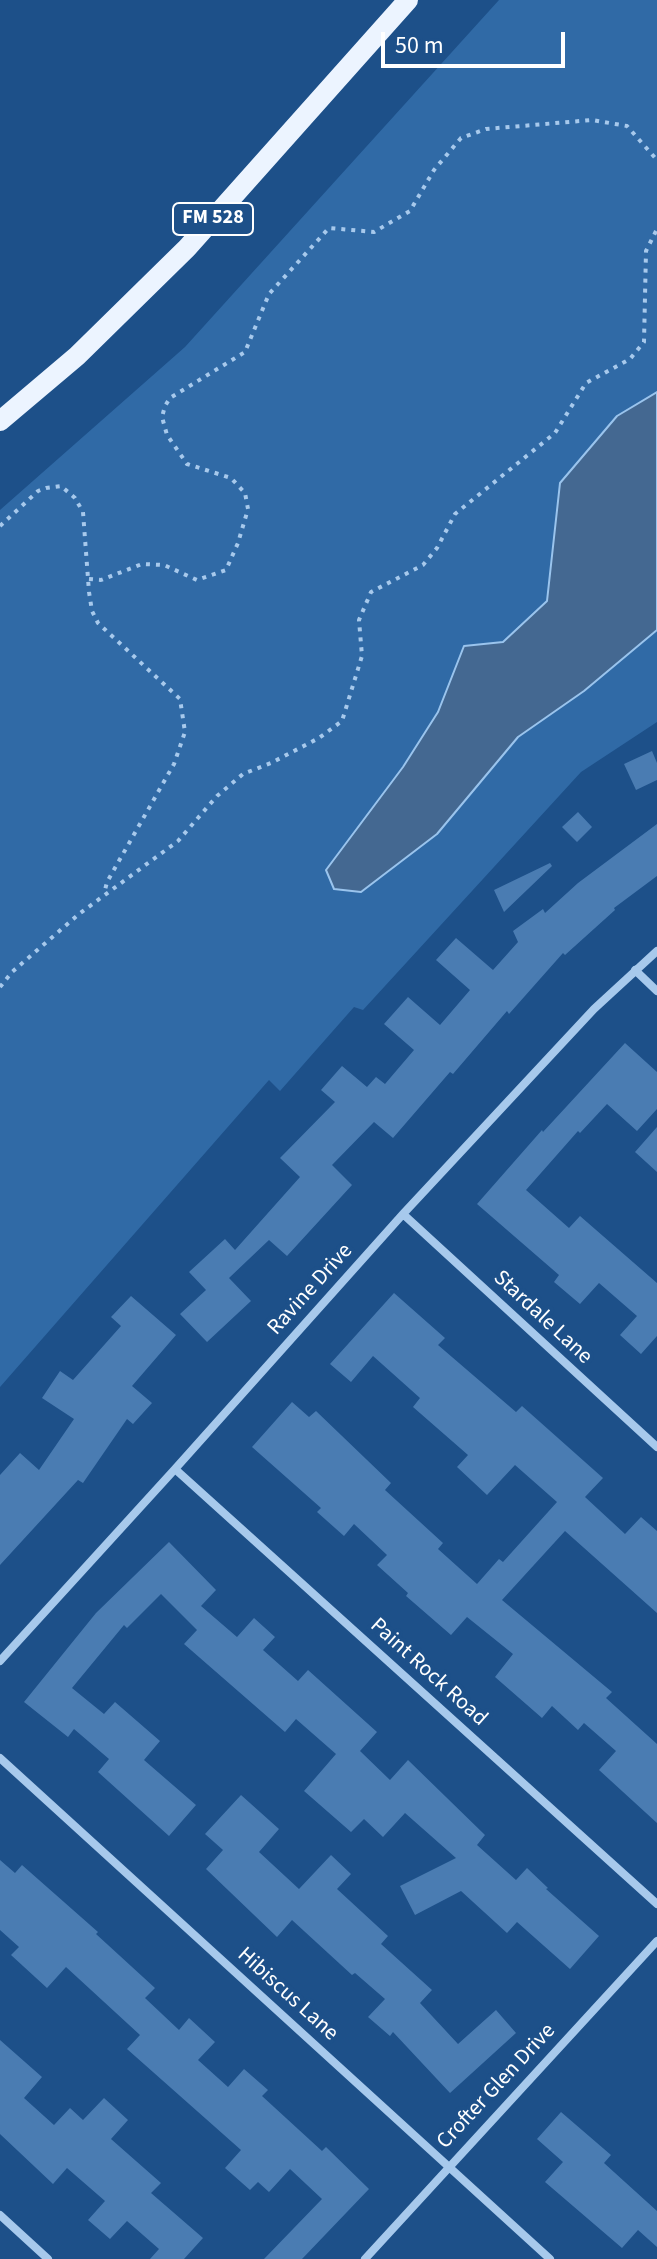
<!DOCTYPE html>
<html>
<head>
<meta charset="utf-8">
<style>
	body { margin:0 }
	#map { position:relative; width:657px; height:2259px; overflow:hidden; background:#1d5089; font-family:"Source Sans 3",sans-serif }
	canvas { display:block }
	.scale { position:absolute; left:381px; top:32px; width:184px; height:36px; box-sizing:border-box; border:4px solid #fff; border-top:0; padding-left:10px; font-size:24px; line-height:28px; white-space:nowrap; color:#fff; -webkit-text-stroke:6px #1d5089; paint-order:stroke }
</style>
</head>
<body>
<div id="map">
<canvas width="657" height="2259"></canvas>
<div class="scale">50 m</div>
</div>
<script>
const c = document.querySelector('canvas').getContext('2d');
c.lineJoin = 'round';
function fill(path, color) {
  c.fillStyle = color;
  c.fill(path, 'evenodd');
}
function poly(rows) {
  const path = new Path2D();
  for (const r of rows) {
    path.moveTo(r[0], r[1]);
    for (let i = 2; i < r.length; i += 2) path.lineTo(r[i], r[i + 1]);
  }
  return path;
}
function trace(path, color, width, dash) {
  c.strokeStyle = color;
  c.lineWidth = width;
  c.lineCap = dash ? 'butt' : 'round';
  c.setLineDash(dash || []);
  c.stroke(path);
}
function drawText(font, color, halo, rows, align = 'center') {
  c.font = font + ' "Source Sans 3",sans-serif';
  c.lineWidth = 8;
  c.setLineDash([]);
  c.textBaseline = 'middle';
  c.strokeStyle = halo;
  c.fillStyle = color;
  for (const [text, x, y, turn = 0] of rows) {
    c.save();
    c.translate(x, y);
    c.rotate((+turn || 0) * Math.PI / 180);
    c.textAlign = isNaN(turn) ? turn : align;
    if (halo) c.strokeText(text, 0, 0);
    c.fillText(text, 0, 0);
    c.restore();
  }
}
fill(poly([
	[499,0,657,0,657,722,581,772,363,1010,354,1007,280,1091,269,1080,0,1387,0,510,185,347]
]), '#306aa6');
const water = poly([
	[657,392,657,630,584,691,518,737,437,834,361,892,334,889,326,870,403,767,438,712,464,646,503,642,547,601,560,483,617,416,657,392]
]);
fill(water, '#446891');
trace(water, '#9ac4ed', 2);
fill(poly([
	[652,751,657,763,657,780,636,790,624,764],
	[578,812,592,827,577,842,562,827],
	[657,824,657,876,614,908,615,910,565,955,563,953,509,1014,507,1011,453,1074,450,1072,393,1138,374,1122,332,1165,352,1185,287,1256,269,1240,229,1278,251,1301,207,1342,180,1314,206,1290,189,1272,225,1239,235,1250,300,1177,280,1158,335,1102,321,1090,342,1066,367,1087,376,1077,385,1084,414,1050,384,1024,408,997,440,1025,470,990,436,960,456,938,493,970,518,942,513,931,543,909,545,913,578,883],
	[550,863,552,866,504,912,494,890],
	[625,1043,657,1072,657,1109,637,1131,607,1104,580,1133,578,1131,526,1190,569,1228,580,1216,657,1283,657,1336,641,1354,620,1335,637,1316,599,1283,580,1304,554,1282,559,1275,477,1204,542,1130,543,1132],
	[657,1127,657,1172,635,1152],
	[394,1293,445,1338,438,1345,516,1412,522,1406,603,1478,585,1497,625,1534,641,1517,657,1531,657,1613,565,1531,502,1600,612,1692,606,1698,657,1744,657,1823,599,1770,616,1751,584,1723,578,1730,552,1706,542,1718,495,1677,513,1654,467,1617,451,1635,406,1596,408,1593,377,1565,387,1555,354,1524,344,1536,317,1512,321,1508,252,1447,292,1402,309,1417,316,1411,391,1483,385,1490,443,1543,438,1549,477,1584,499,1559,503,1562,557,1502,515,1465,487,1495,457,1467,468,1455,413,1407,420,1398,373,1356,351,1382,330,1364],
	[131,1296,176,1335,132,1386,152,1403,133,1424,127,1419,83,1483,78,1480,0,1565,0,1475,20,1453,39,1470,74,1419,42,1398,60,1371,73,1380,121,1326,111,1317],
	[169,1542,216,1590,201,1606,237,1637,254,1618,275,1637,263,1650,298,1681,308,1670,377,1732,360,1751,390,1780,408,1760,485,1835,477,1845,516,1880,527,1868,548,1888,546,1889,599,1936,570,1969,517,1922,507,1933,461,1891,415,1915,400,1886,456,1858,405,1813,383,1837,364,1819,351,1832,304,1791,336,1754,296,1719,285,1732,184,1644,197,1630,161,1594,127,1628,124,1625,72,1688,104,1714,115,1702,160,1741,144,1760,196,1805,169,1836,98,1772,109,1759,74,1729,68,1737,24,1702,96,1613],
	[241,1795,279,1829,259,1852,299,1889,331,1855,351,1874,337,1889,388,1936,381,1944,432,1990,420,2003,458,2044,496,2010,516,2033,450,2093,393,2032,390,2036,368,2017,385,1999,355,1973,352,1975,292,1920,277,1937,206,1869,223,1850,205,1834],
	[0,1860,15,1873,22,1865,98,1932,96,1934,155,1988,145,1998,179,2030,189,2018,215,2042,198,2060,228,2087,244,2069,268,2090,262,2096,322,2151,326,2147,369,2189,302,2259,264,2259,322,2199,290,2169,269,2192,258,2182,250,2190,225,2168,241,2150,127,2049,140,2035,66,1967,47,1988,11,1955,19,1947,0,1930],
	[0,2040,42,2077,24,2098,54,2125,70,2108,83,2120,104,2098,128,2120,111,2139,161,2183,151,2193,203,2238,184,2259,150,2259,159,2249,127,2221,110,2239,88,2220,105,2201,67,2168,53,2184,0,2134],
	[561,2112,611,2155,604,2163,657,2211,657,2247,638,2230,622,2248,545,2182,563,2162,537,2139]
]), '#4a7cb2');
trace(poly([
	[0,526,38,491,46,488,61,486,75,498,83,512,89,592,92,611,98,623,180,699,185,732,174,764,107,882,104,894],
	[89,579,101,580,142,564,164,565,197,580,226,570,238,543,248,509,245,493,231,478,187,464,167,435,162,417,165,406,170,398,245,352,269,294,329,228,374,232,410,211,434,170,461,138,486,129,592,120,627,126,657,160],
	[0,987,12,972,79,914,178,841,217,796,243,774,271,763,319,738,342,721,362,656,359,620,371,592,423,565,437,548,455,514,555,433,586,383,630,359,644,342,646,251,657,229]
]), '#a7c9ec', 4, [4, 6]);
trace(poly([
	[635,970,657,991],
	[403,1214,657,1447],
	[175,1469,657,1904],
	[0,1661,175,1469,403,1214,594,1009,657,951],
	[0,1758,550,2259],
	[0,2215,48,2259],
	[365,2259,657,1941]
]), '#a7c9ec', 8);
trace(poly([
	[0,421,77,356,187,248,408,0]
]), '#ecf4ff', 20);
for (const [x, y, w] of [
	[213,219,80]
]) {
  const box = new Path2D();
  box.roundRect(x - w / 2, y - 16, w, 32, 6);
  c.fillStyle = '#1d5089';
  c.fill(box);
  trace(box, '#fff', 2);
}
drawText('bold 20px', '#fff', null, [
	["FM 528",213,219]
]);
drawText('22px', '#fff', '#1d5089', [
	["Ravine Drive",311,1290,-48],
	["Stardale Lane",542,1318,43],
	["Paint Rock Road",428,1673,42],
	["Hibiscus Lane",287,1995,42],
	["Crofter Glen Drive",497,2087,-47]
]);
</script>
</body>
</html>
